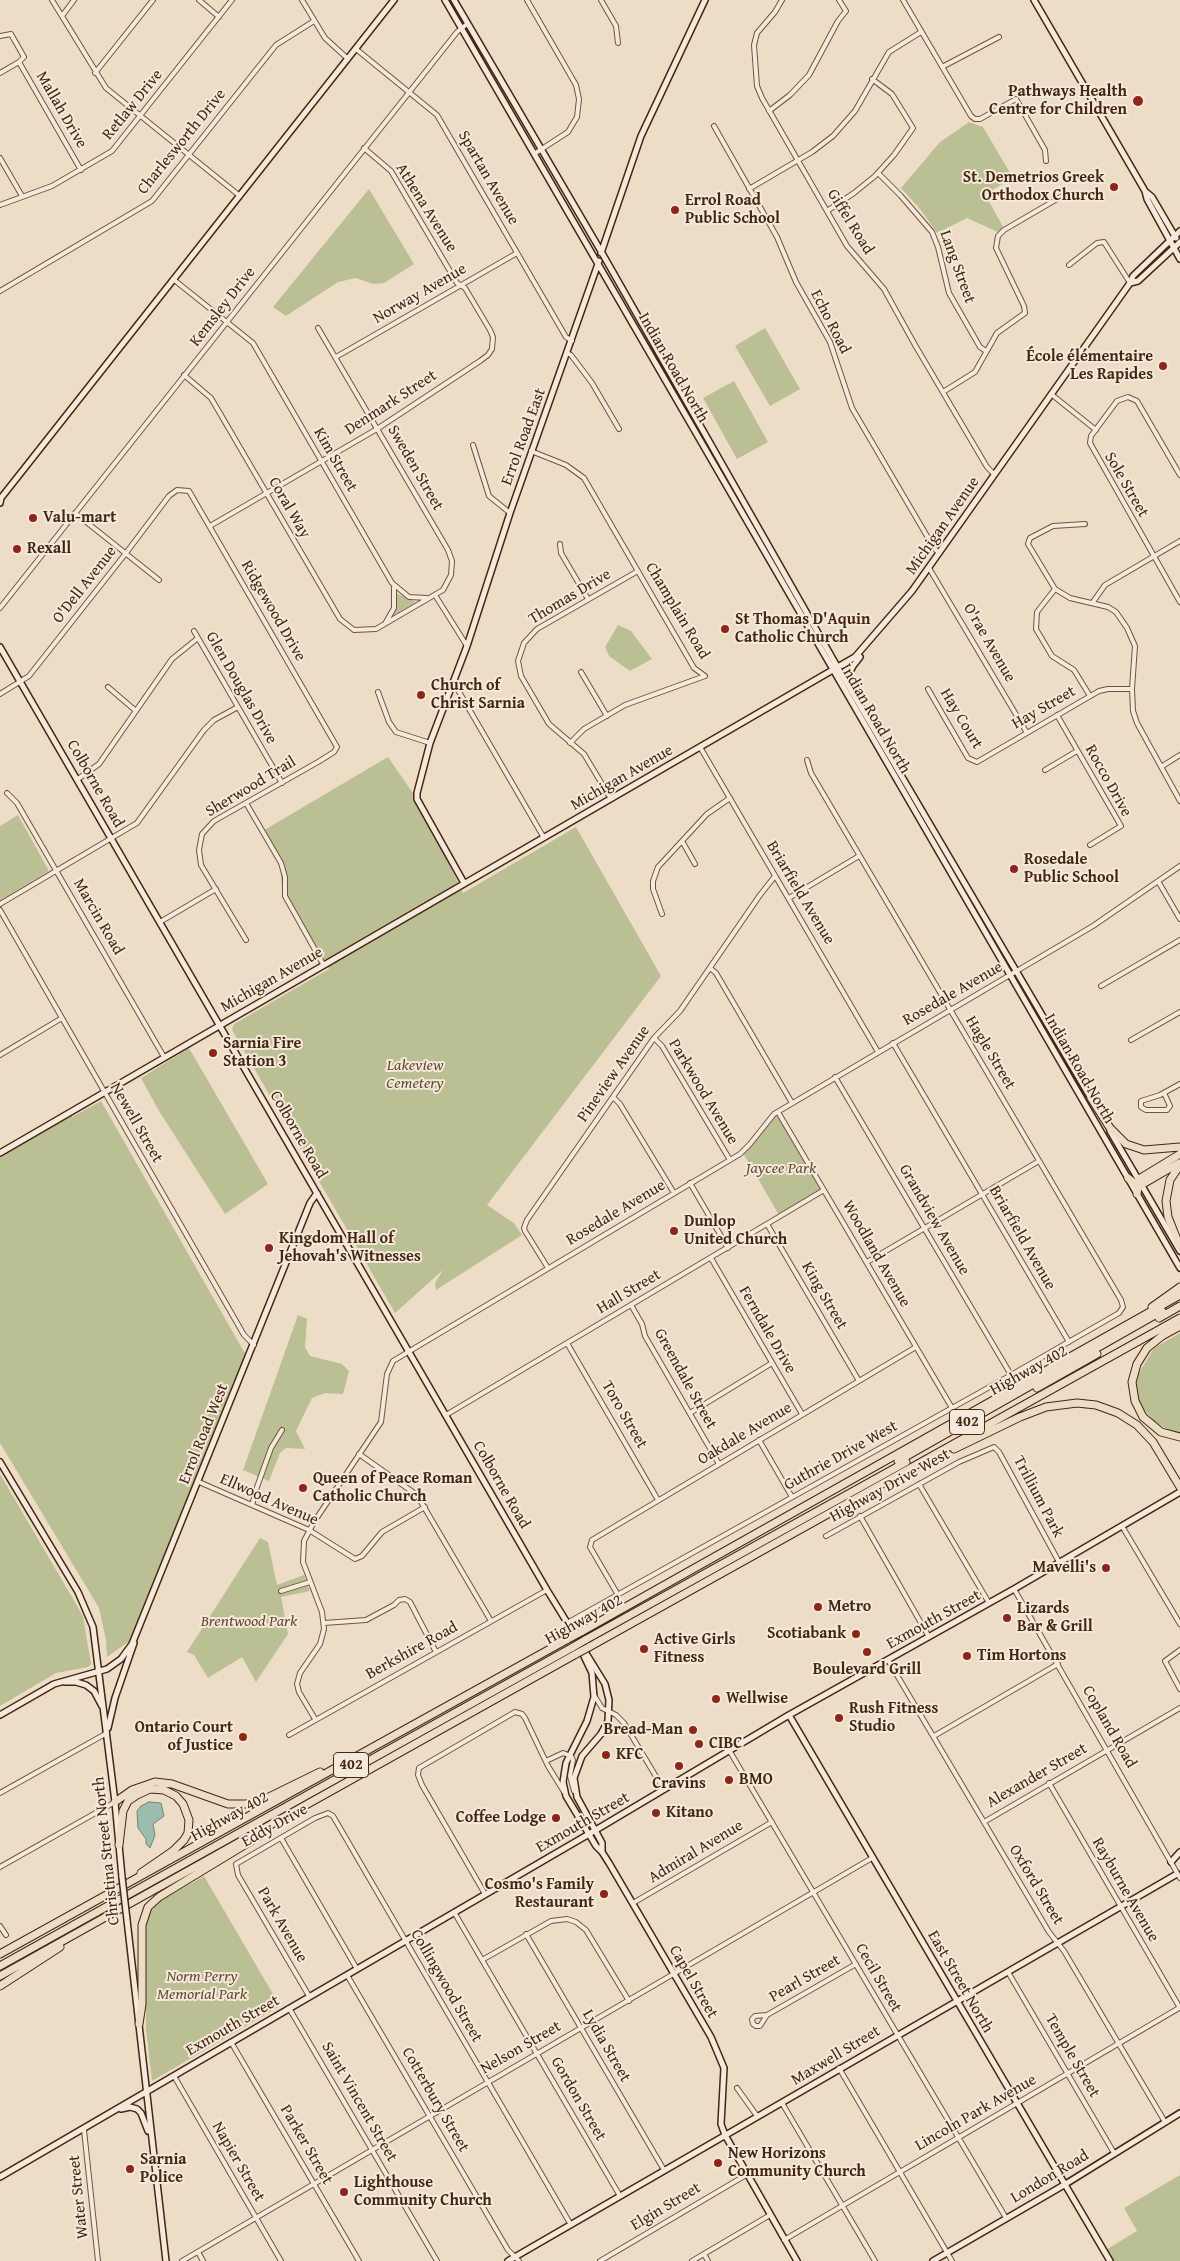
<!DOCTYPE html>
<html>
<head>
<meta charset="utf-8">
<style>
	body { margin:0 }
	canvas { display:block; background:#eeddc6 }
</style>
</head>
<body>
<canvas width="1180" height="2261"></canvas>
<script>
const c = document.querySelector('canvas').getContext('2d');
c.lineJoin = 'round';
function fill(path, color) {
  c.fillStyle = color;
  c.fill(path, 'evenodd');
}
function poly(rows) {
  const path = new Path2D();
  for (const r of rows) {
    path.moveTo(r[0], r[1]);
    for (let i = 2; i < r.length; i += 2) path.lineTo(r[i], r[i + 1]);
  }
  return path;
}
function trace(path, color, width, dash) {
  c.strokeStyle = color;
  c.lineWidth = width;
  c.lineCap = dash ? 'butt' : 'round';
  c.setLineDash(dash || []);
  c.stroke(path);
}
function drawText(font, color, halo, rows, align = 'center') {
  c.font = font + ' "Gentium Book Plus",serif';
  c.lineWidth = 4;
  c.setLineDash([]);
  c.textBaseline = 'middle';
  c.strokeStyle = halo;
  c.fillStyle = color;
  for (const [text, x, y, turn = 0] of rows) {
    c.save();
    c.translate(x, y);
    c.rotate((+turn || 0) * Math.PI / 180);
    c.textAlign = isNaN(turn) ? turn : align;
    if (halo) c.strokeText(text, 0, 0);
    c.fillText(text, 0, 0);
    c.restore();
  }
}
fill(poly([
	[969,122,983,127,1013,178,985,194,1003,227,998,232,967,218,937,233,920,209,901,188,940,142],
	[369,189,414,264,384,283,373,284,356,278,338,282,286,316,273,307],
	[765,328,800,389,770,406,735,346],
	[734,381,768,442,737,459,703,398],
	[398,594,416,602,394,615,397,594],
	[618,625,631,631,652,659,630,671,609,656,605,647],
	[388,757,417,799,463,893,576,827,661,976,487,1205,514,1223,522,1235,436,1290,435,1283,443,1270,395,1313,232,1030,234,1024,329,969,290,906,282,889,280,865,261,832],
	[18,815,49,871,0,900,0,826],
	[189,1048,268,1184,225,1214,159,1111,141,1078],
	[101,1101,247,1357,197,1484,131,1640,107,1657,106,1640,99,1608,0,1443,0,1158,72,1114,72,1117],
	[777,1114,823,1189,779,1215,743,1153,772,1116],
	[298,1315,307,1319,305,1347,310,1356,342,1364,349,1371,343,1394,325,1393,312,1398,296,1431,305,1449,286,1448,280,1453,269,1481,243,1470],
	[1180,1333,1180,1434,1168,1430,1153,1420,1142,1407,1135,1391,1137,1376,1154,1348],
	[0,1474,83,1616,91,1664,88,1667,56,1673,0,1706],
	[260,1538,268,1542,277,1585,304,1575,310,1591,281,1597,288,1634,256,1682,242,1657,208,1678,194,1655,187,1652],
	[204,1876,280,2006,152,2081,146,2028,146,1920,151,1911,160,1901],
	[1180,2175,1180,2261,1109,2261,1104,2251,1137,2231,1124,2208]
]), '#bac094');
const water = poly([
	[149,1802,161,1803,164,1816,153,1824,155,1835,150,1848,146,1844,146,1839,138,1828,137,1811,141,1806,149,1802]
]);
fill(water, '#9bbdaf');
trace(water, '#798170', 1);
const street = poly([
	[52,0,106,88,240,196],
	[199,0,219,17],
	[302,0,325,38,348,59],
	[527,0,576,85,579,99,577,117,568,132,534,154],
	[601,0,616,26,618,43],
	[782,0,775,12,757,33,754,45,757,86,762,98,847,246,884,289,915,345,987,467,994,474],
	[903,0,971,116,975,119,980,119,1016,99,1045,150,1046,161],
	[62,16,74,0],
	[0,36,11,34,24,57,19,62,0,73],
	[356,49,437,115,566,337,572,341],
	[19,62,81,170],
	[942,67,999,37],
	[95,73,153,0],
	[769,111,790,95,809,75,838,21,846,11,839,0],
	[714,126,777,237,796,282,830,342,852,408,934,548,939,553],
	[0,158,22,196],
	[878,173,901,196,932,232,938,247,949,293,980,347,986,351],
	[749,189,812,152,833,136,855,111,889,52,921,32],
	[0,205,52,186,112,151,232,0],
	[827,211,854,193,875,176,894,155,913,128,892,94,872,79],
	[1069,265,1097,243,1104,242,1130,283],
	[173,279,253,343,392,583,409,597,427,598],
	[0,291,152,201,276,45,314,21],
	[567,353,571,355,592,383,619,429],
	[336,357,517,253],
	[184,375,211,398,340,619,354,630,376,629,443,590,451,575,452,561,448,550,318,328],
	[943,392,975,372,997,333,1025,313,1024,306,996,248,998,236,1004,230,1064,195],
	[1051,394,1096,430],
	[473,445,489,496,510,513],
	[531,451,566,465,584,478,694,668,705,676,625,705,584,729,570,743],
	[1180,475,1137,401,1128,397,1117,401,1091,436,1090,443,1180,602],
	[75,513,159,580],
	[1085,524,1053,526,1030,538,1028,544,1055,589,1070,598,1108,607,1116,612,1127,628,1135,646,1132,689,1133,711,1137,723,1180,801],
	[210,526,377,429,480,361,488,355,492,349,493,337,490,330,465,288,457,283,391,171,364,148],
	[560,544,561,553,588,599],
	[929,568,1027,733],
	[1055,589,1037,612,1036,629,1052,656,1074,670,1090,696],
	[435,595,467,646],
	[1093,602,1105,585,1180,541],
	[0,608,457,32,467,24],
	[386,622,394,608,394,587],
	[194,631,282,783],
	[581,672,607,716],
	[453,686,458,690,544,838],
	[108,687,136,711],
	[928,689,968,758,977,762,1099,691,1108,689,1132,689],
	[378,692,389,722,396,732,430,743],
	[0,694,29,676,126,553,169,496,177,490,189,491,337,747,334,752,318,762,214,821,202,834,199,850,201,865,246,940],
	[1057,715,1121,826,1090,845],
	[700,747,878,1052],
	[1161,767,1180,755],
	[1045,770,1077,751],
	[78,779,99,764,172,659,198,638],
	[7,793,17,803,164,1057],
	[611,799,584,754,549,724,521,676,518,661,524,643,537,629,638,571],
	[246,803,281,863,285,877,285,896,323,964],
	[682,841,695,864],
	[1158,881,1180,919],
	[789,898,859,856],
	[0,904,137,823,204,730,214,720,238,707],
	[0,910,244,1335,254,1345],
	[662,914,653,889,653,881,658,867,707,814,730,798],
	[160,922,216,889],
	[710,968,716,973,792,1103],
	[1101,986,1180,940],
	[654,1038,662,1046,730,1160],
	[1131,1040,1180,1012],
	[893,1043,1069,1342],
	[0,1055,62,1018],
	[835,1077,1011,1375],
	[1164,1093,1170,1106,1167,1110,1146,1110,1141,1107,1141,1101,1160,1095,1180,1084],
	[613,1097,620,1104,674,1193],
	[778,1112,952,1408],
	[690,1183,728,1248],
	[767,1224,859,1381],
	[711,1258,802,1414],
	[867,1262,1039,1161],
	[548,1268,525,1231,524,1228,527,1220,654,1038,680,1011,760,895,775,876],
	[631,1305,642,1324,645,1336,719,1464],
	[567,1343,658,1500],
	[690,1413,772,1363],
	[446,1415,824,1190],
	[759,1440,792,1497],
	[359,1454,417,1495,491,1621],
	[199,1482,309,1530,355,1559,362,1556,382,1532,425,1507],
	[919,1484,989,1603],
	[252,1505,257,1487,271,1448,282,1430],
	[860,1516,929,1637],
	[1122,1526,1180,1624],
	[826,1536,959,1462,994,1447,999,1452,1059,1562],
	[1014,1589,1180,1878],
	[281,1591,310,1582],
	[618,1595,590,1547,592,1540,916,1347],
	[324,1623,366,1620,394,1605,399,1600,405,1599,410,1602,436,1652],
	[567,1623,1011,1375,1119,1313,1123,1307,1121,1300,811,773,807,760],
	[1180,1650,1165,1661,1180,1689],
	[888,1660,1049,1932,1064,1951,1165,2122],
	[594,1695,602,1708,616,1715,624,1723,664,1790],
	[315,1719,299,1692,297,1684,300,1673,320,1644,324,1629,322,1612,303,1562,304,1541,314,1522,381,1422,387,1374,393,1361,740,1154,750,1144,774,1114,1093,926,1180,866],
	[289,1735,547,1590],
	[934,1736,1058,1664],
	[729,1750,1006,2218],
	[546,1761,563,1753,571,1756,573,1760,570,1776,574,1791],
	[1049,1783,1180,2008],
	[0,1793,107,1733],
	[984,1822,1180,1708],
	[281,1838,357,1969],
	[0,1867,115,1802],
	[485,1894,422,1785,418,1775,419,1768,515,1712,522,1714,525,1718,548,1766,564,1792],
	[633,1903,772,1822],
	[454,1912,620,2196],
	[0,1926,6,1935],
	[526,1934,664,2170],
	[482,1960,551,1921,567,1919,576,1922,586,1930,629,2001],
	[1008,1972,1114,2153],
	[347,1975,508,2250,519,2261],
	[309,1996,238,1875,236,1864,315,1818,328,1813,333,1816,571,2225],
	[289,2008,437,2261],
	[767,2015,760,2026,756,2026,753,2024,752,2019,755,2016,767,2015,856,1964],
	[231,2042,359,2261],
	[839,2068,952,2261],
	[174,2076,281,2261],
	[737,2088,757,2116],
	[782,2103,875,2261],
	[84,2130,98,2261],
	[784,2240,1179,2008],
	[198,2252,203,2261],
	[704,2254,708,2261],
	[182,2261,872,1858],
	[600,2261,746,2175],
	[692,2261,770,2215]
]);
const secondary = poly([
	[445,0,1180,1268],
	[454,0,602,253,838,668,1092,1100],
	[1034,0,1145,191,1147,199,1180,259],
	[1146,192,1152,197,1176,238],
	[601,253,641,136,705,0],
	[1130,283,1138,281,1180,242],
	[0,503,1,498,394,0],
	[0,647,547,1590,605,1684,609,1700,608,1721,601,1734,582,1756,574,1778,577,1797,602,1843,602,1852],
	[855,689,850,679,850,672,853,666,860,657],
	[464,883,417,799,417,793,430,743,467,646,510,513,599,261],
	[1110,1131,1180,1251],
	[0,1153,855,657,912,591,1130,283,1133,276,1180,231],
	[0,1462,78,1592,93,1627,115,1802,122,1877],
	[582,1652,592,1673,594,1697,587,1721,566,1763,563,1782,566,1796,596,1846,602,1852,609,1863,711,2037,724,2068,721,2124,725,2135,797,2261],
	[65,1682,76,1682,86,1685,94,1691,102,1706],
	[0,1715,54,1684,107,1669,121,1659,132,1644,310,1203,317,1193],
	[789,1715,1110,2261],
	[108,1728,115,1698,134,1643],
	[1171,1862,1180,1852],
	[127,1920,166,2261],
	[121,2109,130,2107,137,2109,141,2113,148,2131],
	[0,2177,589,1834,789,1715,1014,1589,1180,1492],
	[508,2261,1177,1874],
	[933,2261,1064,2185,1180,2113]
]);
const highway = poly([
	[1091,1098,1110,1128,1126,1144,1144,1150,1180,1147],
	[1180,1165,1170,1180,1166,1201,1168,1217,1180,1247],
	[1128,1178,1135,1184,1141,1185,1179,1163],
	[1137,1194,1139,1179,1180,1154],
	[1152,1307,1180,1287],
	[1159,1318,1180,1306],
	[1180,1326,1162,1336,1147,1348,1137,1364,1132,1382,1135,1401,1143,1417,1161,1432,1180,1437],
	[1037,1388,1097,1354],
	[954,1449,1020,1417,1046,1407,1077,1403,1096,1405,1118,1413,1137,1425,1153,1442,1180,1487],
	[898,1461,1162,1311],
	[581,1632,1180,1295],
	[585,1640,906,1462],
	[589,1647,1180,1318],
	[115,1802,132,1790,155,1782,172,1784,228,1804,246,1804,265,1799,320,1772],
	[119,1845,123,1811,128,1801,137,1795,150,1789,164,1790,176,1796,183,1804,189,1820,188,1833,184,1840,173,1851,141,1873],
	[0,1954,568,1639],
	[0,1966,573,1647],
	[0,1976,576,1654],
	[0,1986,60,1947],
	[139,2024,142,2004,142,1925,148,1907,159,1897,261,1835]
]);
trace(street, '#6f543e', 6);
trace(secondary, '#452611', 8);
trace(highway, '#452611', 9);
trace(street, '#f4e9da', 4);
trace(secondary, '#f4e9da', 5);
trace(highway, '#eeddc6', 7);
const secondaryBridge = poly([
	[122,1877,127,1920]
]);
const highwayBridge = poly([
	[568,1639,581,1632],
	[573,1647,585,1640],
	[576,1654,589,1647]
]);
trace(secondaryBridge, '#452611', 8, []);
trace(highwayBridge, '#452611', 9, []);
trace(secondaryBridge, '#f4e9da', 5);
trace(highwayBridge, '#eeddc6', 7);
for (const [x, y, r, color] of [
	[1138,101,6,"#8f2418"],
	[1114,187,5,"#8f2418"],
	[675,210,5,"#8f2418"],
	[1163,366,5,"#8f2418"],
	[33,518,5,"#8f2418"],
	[17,549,5,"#8f2418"],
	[725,629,5,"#8f2418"],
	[421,695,5,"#8f2418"],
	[1014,869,5,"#8f2418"],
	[213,1053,5,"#8f2418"],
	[674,1231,5,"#8f2418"],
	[269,1248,5,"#8f2418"],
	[303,1488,5,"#8f2418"],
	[1106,1568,5,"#8f2418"],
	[818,1607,5,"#8f2418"],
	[1007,1618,5,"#8f2418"],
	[856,1634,5,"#8f2418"],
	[644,1649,5,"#8f2418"],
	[867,1652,5,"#8f2418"],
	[967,1656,5,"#8f2418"],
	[716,1699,5,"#8f2418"],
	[839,1718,5,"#8f2418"],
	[693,1730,5,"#8f2418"],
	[243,1737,5,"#8f2418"],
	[699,1744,5,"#8f2418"],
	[606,1755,5,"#8f2418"],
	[679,1766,5,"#8f2418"],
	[729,1780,5,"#8f2418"],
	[656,1813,5,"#8f2418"],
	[556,1818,5,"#8f2418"],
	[604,1894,5,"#8f2418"],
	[718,2163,5,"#8f2418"],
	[130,2169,5,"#8f2418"],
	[344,2192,5,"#8f2418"]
]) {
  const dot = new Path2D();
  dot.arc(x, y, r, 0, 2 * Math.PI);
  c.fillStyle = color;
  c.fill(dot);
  trace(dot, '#f4e9da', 2);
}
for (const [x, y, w] of [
	[967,1422,35],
	[351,1765,35]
]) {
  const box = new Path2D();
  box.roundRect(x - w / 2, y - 12.5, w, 25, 4);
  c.fillStyle = '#f4e9da';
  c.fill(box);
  trace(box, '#452611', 1);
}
drawText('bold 15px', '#452611', null, [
	["402",967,1422],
	["402",351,1765]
]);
drawText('bold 16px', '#452611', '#f4e9da', [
	["Pathways Health",1127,92,"right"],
	["Centre for Children",1127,110,"right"],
	["St. Demetrios Greek",1104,178,"right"],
	["Orthodox Church",1104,196,"right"],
	["Errol Road",685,201],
	["Public School",685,219],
	["École élémentaire",1153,357,"right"],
	["Les Rapides",1153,375,"right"],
	["Valu-mart",43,518],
	["Rexall",27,549],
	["St Thomas D'Aquin",735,620],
	["Catholic Church",735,638],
	["Church of",431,686],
	["Christ Sarnia",431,704],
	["Rosedale",1024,860],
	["Public School",1024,878],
	["Sarnia Fire",223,1044],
	["Station 3",223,1062],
	["Dunlop",684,1222],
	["United Church",684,1240],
	["Kingdom Hall of",279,1239],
	["Jehovah's Witnesses",279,1257],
	["Queen of Peace Roman",313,1479],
	["Catholic Church",313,1497],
	["Mavelli's",1096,1568,"right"],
	["Metro",828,1607],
	["Lizards",1017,1609],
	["Bar & Grill",1017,1627],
	["Scotiabank",846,1634,"right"],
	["Active Girls",654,1640],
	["Fitness",654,1658],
	["Tim Hortons",977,1656],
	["Boulevard Grill",867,1670,"center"],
	["Wellwise",726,1699],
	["Rush Fitness",849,1709],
	["Studio",849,1727],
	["Ontario Court",233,1728,"right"],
	["of Justice",233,1746,"right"],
	["Bread-Man",683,1730,"right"],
	["CIBC",709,1744],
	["KFC",616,1755],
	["BMO",739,1780],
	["Cravins",679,1784,"center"],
	["Kitano",666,1813],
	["Coffee Lodge",546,1818,"right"],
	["Cosmo's Family",594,1885,"right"],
	["Restaurant",594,1903,"right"],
	["New Horizons",728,2154],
	["Community Church",728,2172],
	["Sarnia",140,2160],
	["Police",140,2178],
	["Lighthouse",354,2183],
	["Community Church",354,2201]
], 'left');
drawText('16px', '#452611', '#f4e9da', [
	["Retlaw Drive",133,105,-51],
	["Mallah Drive",61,110,60],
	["Charlesworth Drive",182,142,-51],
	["Spartan Avenue",488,178,60],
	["Athena Avenue",426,208,58],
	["Giffel Road",850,222,58],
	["Lang Street",957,267,70],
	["Norway Avenue",420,294,-30],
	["Kemsley Drive",223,307,-52],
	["Echo Road",830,322,63],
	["Indian Road North",673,368,60],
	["Denmark Street",391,403,-33],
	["Errol Road East",524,437,-70],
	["Kim Street",335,460,60],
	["Sweden Street",415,468,60],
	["Sole Street",1126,485,60],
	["Coral Way",289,508,60],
	["Michigan Avenue",943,526,-55],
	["O'Dell Avenue",85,585,-52],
	["Thomas Drive",570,597,-31],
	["Ridgewood Drive",273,611,60],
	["Champlain Road",677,611,59],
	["O'rae Avenue",989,643,60],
	["Glen Douglas Drive",241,688,60],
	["Hay Street",1044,708,-30],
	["Indian Road North",875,719,60],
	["Hay Court",961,719,59],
	["Michigan Avenue",622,778,-30],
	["Rocco Drive",1108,781,61],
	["Colborne Road",95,784,60],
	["Sherwood Trail",251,787,-31],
	["Briarfield Avenue",800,893,59],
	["Marcin Road",98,917,60],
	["Michigan Avenue",272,980,-30],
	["Rosedale Avenue",953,994,-30],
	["Hagle Street",990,1053,59],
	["Indian Road North",1079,1069,60],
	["Pineview Avenue",614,1074,-55],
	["Parkwood Avenue",703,1092,59],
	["Newell Street",136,1123,60],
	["Colborne Road",298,1135,60],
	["Rosedale Avenue",616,1213,-31],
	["Grandview Avenue",934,1220,60],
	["Briarfield Avenue",1022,1238,60],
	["Woodland Avenue",876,1254,60],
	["Hall Street",629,1292,-31],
	["King Street",824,1296,60],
	["Ferndale Drive",767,1330,60],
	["Highway 402",1029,1371,-29],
	["Greendale Street",685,1379,61],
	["Toro Street",624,1415,60],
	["Errol Road West",204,1434,-68],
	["Oakdale Avenue",745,1434,-31],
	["Guthrie Drive West",841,1456,-29],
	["Colborne Road",501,1485,60],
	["Highway Drive West",890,1486,-29],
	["Trillium Park",1038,1497,62],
	["Ellwood Avenue",269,1500,24],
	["Highway 402",584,1620,-29],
	["Exmouth Street",934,1620,-29],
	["Berkshire Road",412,1651,-29],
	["Copland Road",1109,1727,60],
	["Alexander Street",1037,1776,-30],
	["Highway 402",230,1817,-29],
	["Exmouth Street",583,1823,-30],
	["Eddy Drive",275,1826,-29],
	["Christina Street North",107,1851,-96],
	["Admiral Avenue",696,1852,-31],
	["Oxford Street",1036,1885,59],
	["Rayburne Avenue",1125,1890,60],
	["Park Avenue",282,1925,60],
	["Cecil Street",878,1978,60],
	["Pearl Street",805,1979,-30],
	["Capel Street",693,1982,60],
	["East Street North",960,1982,60],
	["Collingwood Street",446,1986,60],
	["Exmouth Street",233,2026,-30],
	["Lydia Street",606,2046,60],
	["Nelson Street",521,2048,-30],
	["Maxwell Street",836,2056,-31],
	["Temple Street",1072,2056,60],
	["Gordon Street",578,2099,60],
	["Cotterbury Street",435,2100,60],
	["Saint Vincent Street",359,2102,60],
	["Lincoln Park Avenue",976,2113,-30],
	["Parker Street",306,2145,60],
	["Napier Street",238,2162,60],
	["London Road",1050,2177,-31],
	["Water Street",79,2197,-96],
	["Elgin Street",666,2207,-31]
]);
drawText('italic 16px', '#624c32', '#f4e9da', [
	["Lakeview",415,1066],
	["Cemetery",415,1084],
	["Jaycee Park",781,1169],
	["Brentwood Park",249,1622],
	["Norm Perry",202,1977],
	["Memorial Park",202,1995]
]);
</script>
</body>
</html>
